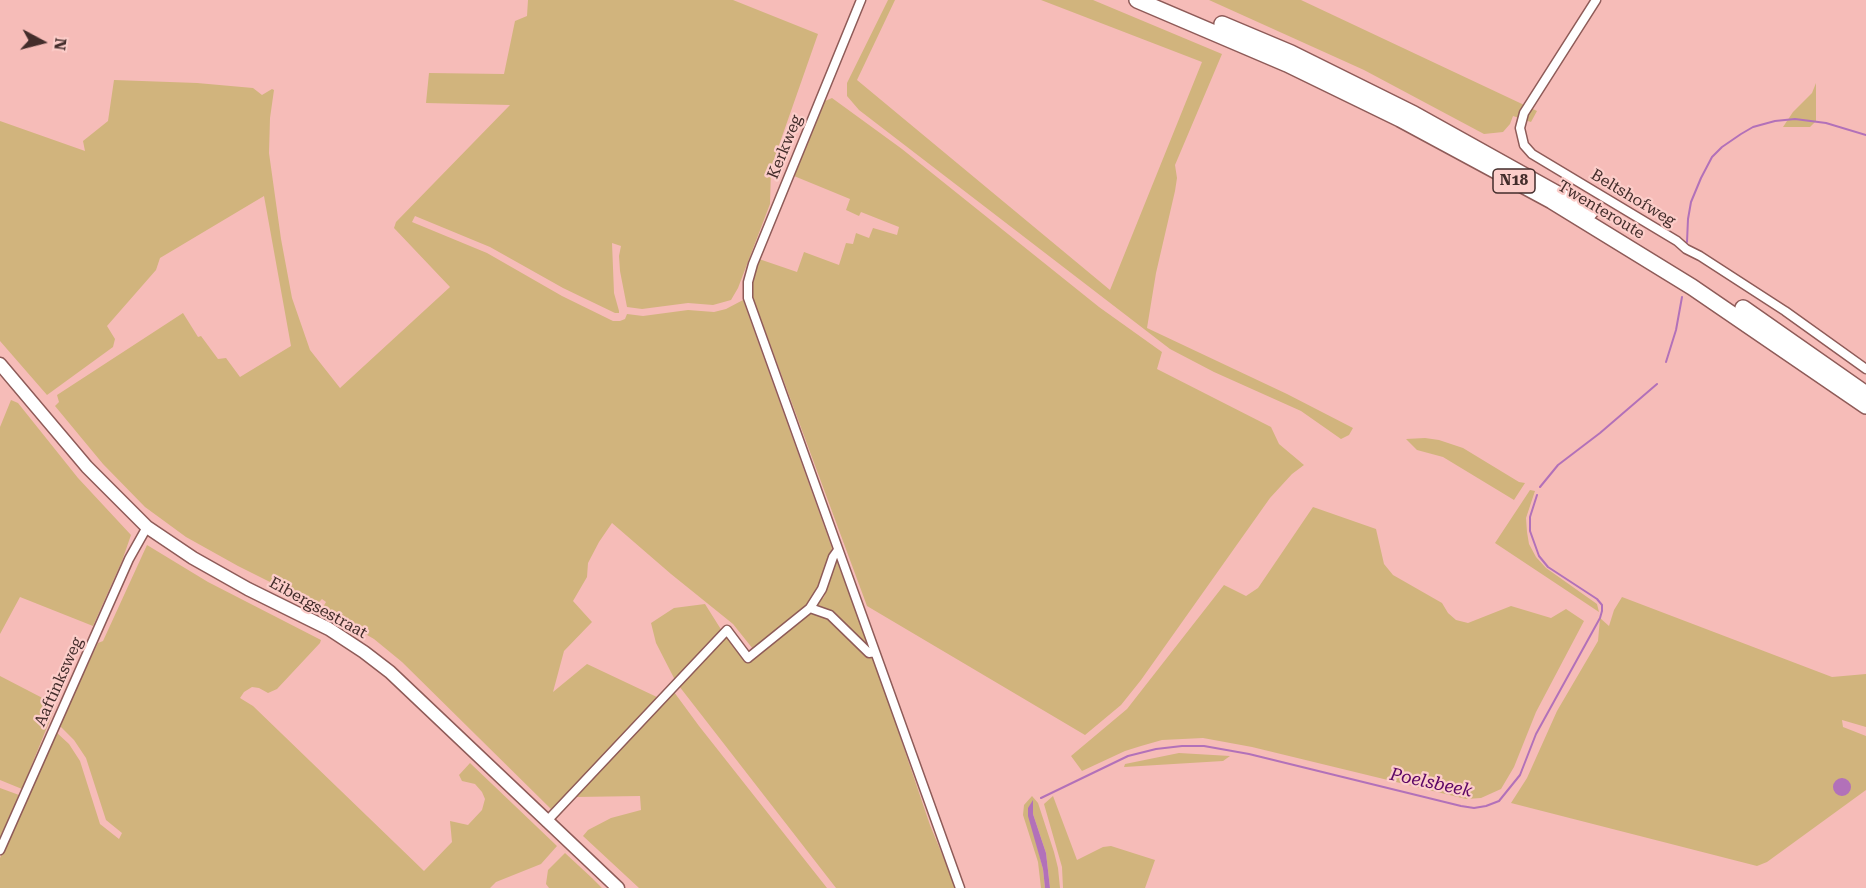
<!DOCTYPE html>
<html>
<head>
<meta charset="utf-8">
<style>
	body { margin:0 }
	#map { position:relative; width:1866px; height:888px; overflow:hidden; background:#f6bcb8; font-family:"Roboto Serif",serif }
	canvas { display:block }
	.north { position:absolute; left:12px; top:12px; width:60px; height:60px; -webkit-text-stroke:4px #fccdc9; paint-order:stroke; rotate:97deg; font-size:16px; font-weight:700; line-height:24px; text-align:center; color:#432d2b }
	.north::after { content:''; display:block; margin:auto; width:21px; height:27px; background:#432d2b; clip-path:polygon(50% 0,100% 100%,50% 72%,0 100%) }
</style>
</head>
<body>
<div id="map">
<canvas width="1866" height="888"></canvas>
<div class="north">N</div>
</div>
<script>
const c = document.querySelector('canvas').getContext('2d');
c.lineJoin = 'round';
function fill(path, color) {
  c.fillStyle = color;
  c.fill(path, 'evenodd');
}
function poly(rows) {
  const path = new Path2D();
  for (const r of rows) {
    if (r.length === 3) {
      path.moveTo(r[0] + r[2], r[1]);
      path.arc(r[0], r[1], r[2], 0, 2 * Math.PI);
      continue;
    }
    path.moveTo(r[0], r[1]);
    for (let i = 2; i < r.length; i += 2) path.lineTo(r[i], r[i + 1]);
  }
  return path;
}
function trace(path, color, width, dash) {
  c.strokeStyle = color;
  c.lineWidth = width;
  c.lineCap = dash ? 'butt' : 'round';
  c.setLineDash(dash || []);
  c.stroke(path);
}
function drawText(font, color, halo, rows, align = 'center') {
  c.font = font + ' "Roboto Serif",serif';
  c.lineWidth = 4.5;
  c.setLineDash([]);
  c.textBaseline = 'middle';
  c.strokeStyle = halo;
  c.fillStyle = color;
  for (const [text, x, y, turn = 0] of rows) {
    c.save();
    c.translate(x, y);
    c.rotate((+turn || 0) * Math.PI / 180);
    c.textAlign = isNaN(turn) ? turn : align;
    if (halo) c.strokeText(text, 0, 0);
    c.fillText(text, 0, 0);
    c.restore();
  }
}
fill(poly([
	[528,0,733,0,818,34,771,168,770,204,738,288,731,300,713,305,688,303,642,309,627,307,620,271,619,256,621,246,612,243,614,293,619,311,619,313,615,313,563,288,490,247,415,216,412,222,487,253,562,296,613,321,620,321,625,319,627,314,643,316,688,310,714,312,726,309,743,300,832,548,819,589,810,604,753,649,733,624,671,574,612,523,599,542,588,563,587,577,573,601,592,622,564,651,553,692,587,664,659,698,552,810,402,662,374,639,322,609,326,602,322,599,316,605,238,566,186,537,145,507,103,464,55,406,59,402,57,395,183,313,198,337,201,336,218,359,226,358,240,377,291,346,264,196,160,258,156,270,107,326,115,339,113,347,47,395,0,341,0,121,85,151,83,141,108,121,114,80,197,83,253,88,262,95,272,89,274,90,270,118,269,153,281,239,292,298,310,350,340,388,450,287,394,228,396,222,510,105,426,103,429,73,504,74,515,21,527,16],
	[888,0,895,0,857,80,1110,290,1202,62,1041,0,1093,0,1222,54,1175,165,1177,178,1175,191,1156,273,1147,328,1287,394,1353,428,1349,435,1341,439,1301,411,1214,372,1170,349,859,110,847,96,847,83],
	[1209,0,1301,0,1537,111,1531,122,1513,116,1510,124,1503,132,1484,134,1364,70],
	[1816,83,1816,121,1810,127,1783,127,1793,112,1812,93],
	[832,98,902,149,1099,307,1162,352,1157,369,1271,427,1279,444,1304,465,1292,474,1270,498,1141,680,1121,705,1085,735,867,606,749,287,759,259,797,272,804,252,839,265,846,243,853,244,856,233,869,238,873,228,897,235,899,227,861,212,859,216,846,210,850,199,794,176,825,101],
	[11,400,18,403,78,478,131,535,122,561,93,626,20,597,0,634,0,427],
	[1425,438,1439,440,1463,448,1519,482,1525,483,1514,500,1443,457,1417,450,1406,439],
	[1530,490,1535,491,1526,518,1527,532,1529,544,1536,557,1546,568,1597,604,1599,612,1495,543],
	[1313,507,1376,529,1384,564,1393,575,1442,603,1448,613,1456,620,1468,623,1511,606,1551,618,1566,609,1584,621,1536,712,1514,767,1501,789,1481,798,1466,799,1252,747,1203,738,1162,740,1141,746,1125,751,1082,771,1071,756,1127,709,1224,585,1246,596,1258,588],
	[147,545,208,582,321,640,320,643,277,689,268,693,259,688,252,687,244,692,240,698,253,706,424,871,452,842,450,821,468,825,482,810,485,799,482,792,475,784,462,781,459,775,470,763,557,846,541,864,496,882,490,888,0,888,0,858,56,732,69,744,80,761,100,824,119,839,122,833,106,820,86,758,74,740,59,725,98,643,103,641],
	[836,559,868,644,830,612,814,605,824,597],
	[1622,597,1832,677,1866,674,1866,727,1842,720,1843,727,1866,736,1866,790,1767,862,1757,866,1511,803,1527,778,1557,711,1598,641,1600,618,1609,626,1614,610],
	[705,604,722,631,675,680,656,643,651,623,674,608],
	[809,612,819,613,826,618,872,654,930,825,956,888,836,888,679,686,727,635,748,661],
	[0,676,56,705,22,789,0,780],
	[674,692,699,726,827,888,639,888,583,836,588,830,611,818,641,810,640,796,575,797],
	[1179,753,1230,756,1223,761,1124,767,1125,764],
	[0,788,19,795,0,838],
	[1032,796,1038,803,1054,852,1058,868,1060,888,1050,888,1046,853,1033,814,1033,804,1028,811,1043,869,1045,888,1041,888,1038,862,1023,815,1024,805],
	[1053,796,1077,860,1103,847,1111,846,1155,860,1145,888,1063,888,1062,867,1044,804],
	[565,853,592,878,602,888,549,888,546,884,548,870]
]), '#d1b47d');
fill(poly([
	[1842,787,9],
	[1033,800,1033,814,1046,853,1050,888,1045,888,1043,869,1028,816,1028,808]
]), '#b271b9');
trace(poly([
	[1687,242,1688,219,1691,202,1701,178,1712,157,1722,147,1741,134,1753,127,1775,121,1795,119,1826,123,1866,135],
	[1666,362,1676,330,1682,297],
	[1540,487,1558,465,1600,433,1657,384],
	[1041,798,1128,756,1156,749,1182,746,1204,746,1249,754,1461,806,1474,808,1486,806,1499,801,1520,775,1536,734,1600,618,1602,611,1602,605,1597,599,1548,567,1539,556,1530,531,1530,517,1537,495]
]), '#b271b9', 2);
const street = poly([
	[861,0,753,264,748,282,748,298,960,888],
	[1596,0,1524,113,1520,128,1524,145,1532,154,1677,241,1686,249,1700,256,1785,311,1866,369],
	[810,608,830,615,869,653,875,652],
	[546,822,727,630,748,658,810,608,822,589,833,557,838,550],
	[0,850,129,559,147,527]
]);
const secondary = poly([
	[0,364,87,467,147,527,193,558,248,589,329,629,364,652,390,672,618,888]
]);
const highway = poly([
	[1137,0,1287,64,1400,119,1552,201,1692,287,1866,406],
	[1222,24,1291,53,1414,114,1590,212],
	[1743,308,1866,394]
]);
trace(street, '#8e5b58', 11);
trace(secondary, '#8e5b58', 15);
trace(highway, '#8e5b58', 18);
trace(street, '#fff', 8);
trace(secondary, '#fff', 12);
trace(highway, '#fff', 15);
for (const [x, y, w] of [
	[1514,181,42]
]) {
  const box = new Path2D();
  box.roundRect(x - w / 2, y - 12, w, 24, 4.5);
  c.fillStyle = '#fccdc9';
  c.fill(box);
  trace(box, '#432d2b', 1.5);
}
drawText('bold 15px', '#432d2b', null, [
	["N18",1514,181]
]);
drawText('16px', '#432d2b', '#fccdc9', [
	["Kerkweg",785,147,-68],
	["Beltshofweg",1633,198,31],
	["Twenteroute",1601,210,31],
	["Eibergsestraat",318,608,29],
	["Aaftinksweg",59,682,-66]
]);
drawText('italic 18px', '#5c0565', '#fccdc9', [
	["Poelsbeek",1431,783,12]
]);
</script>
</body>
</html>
